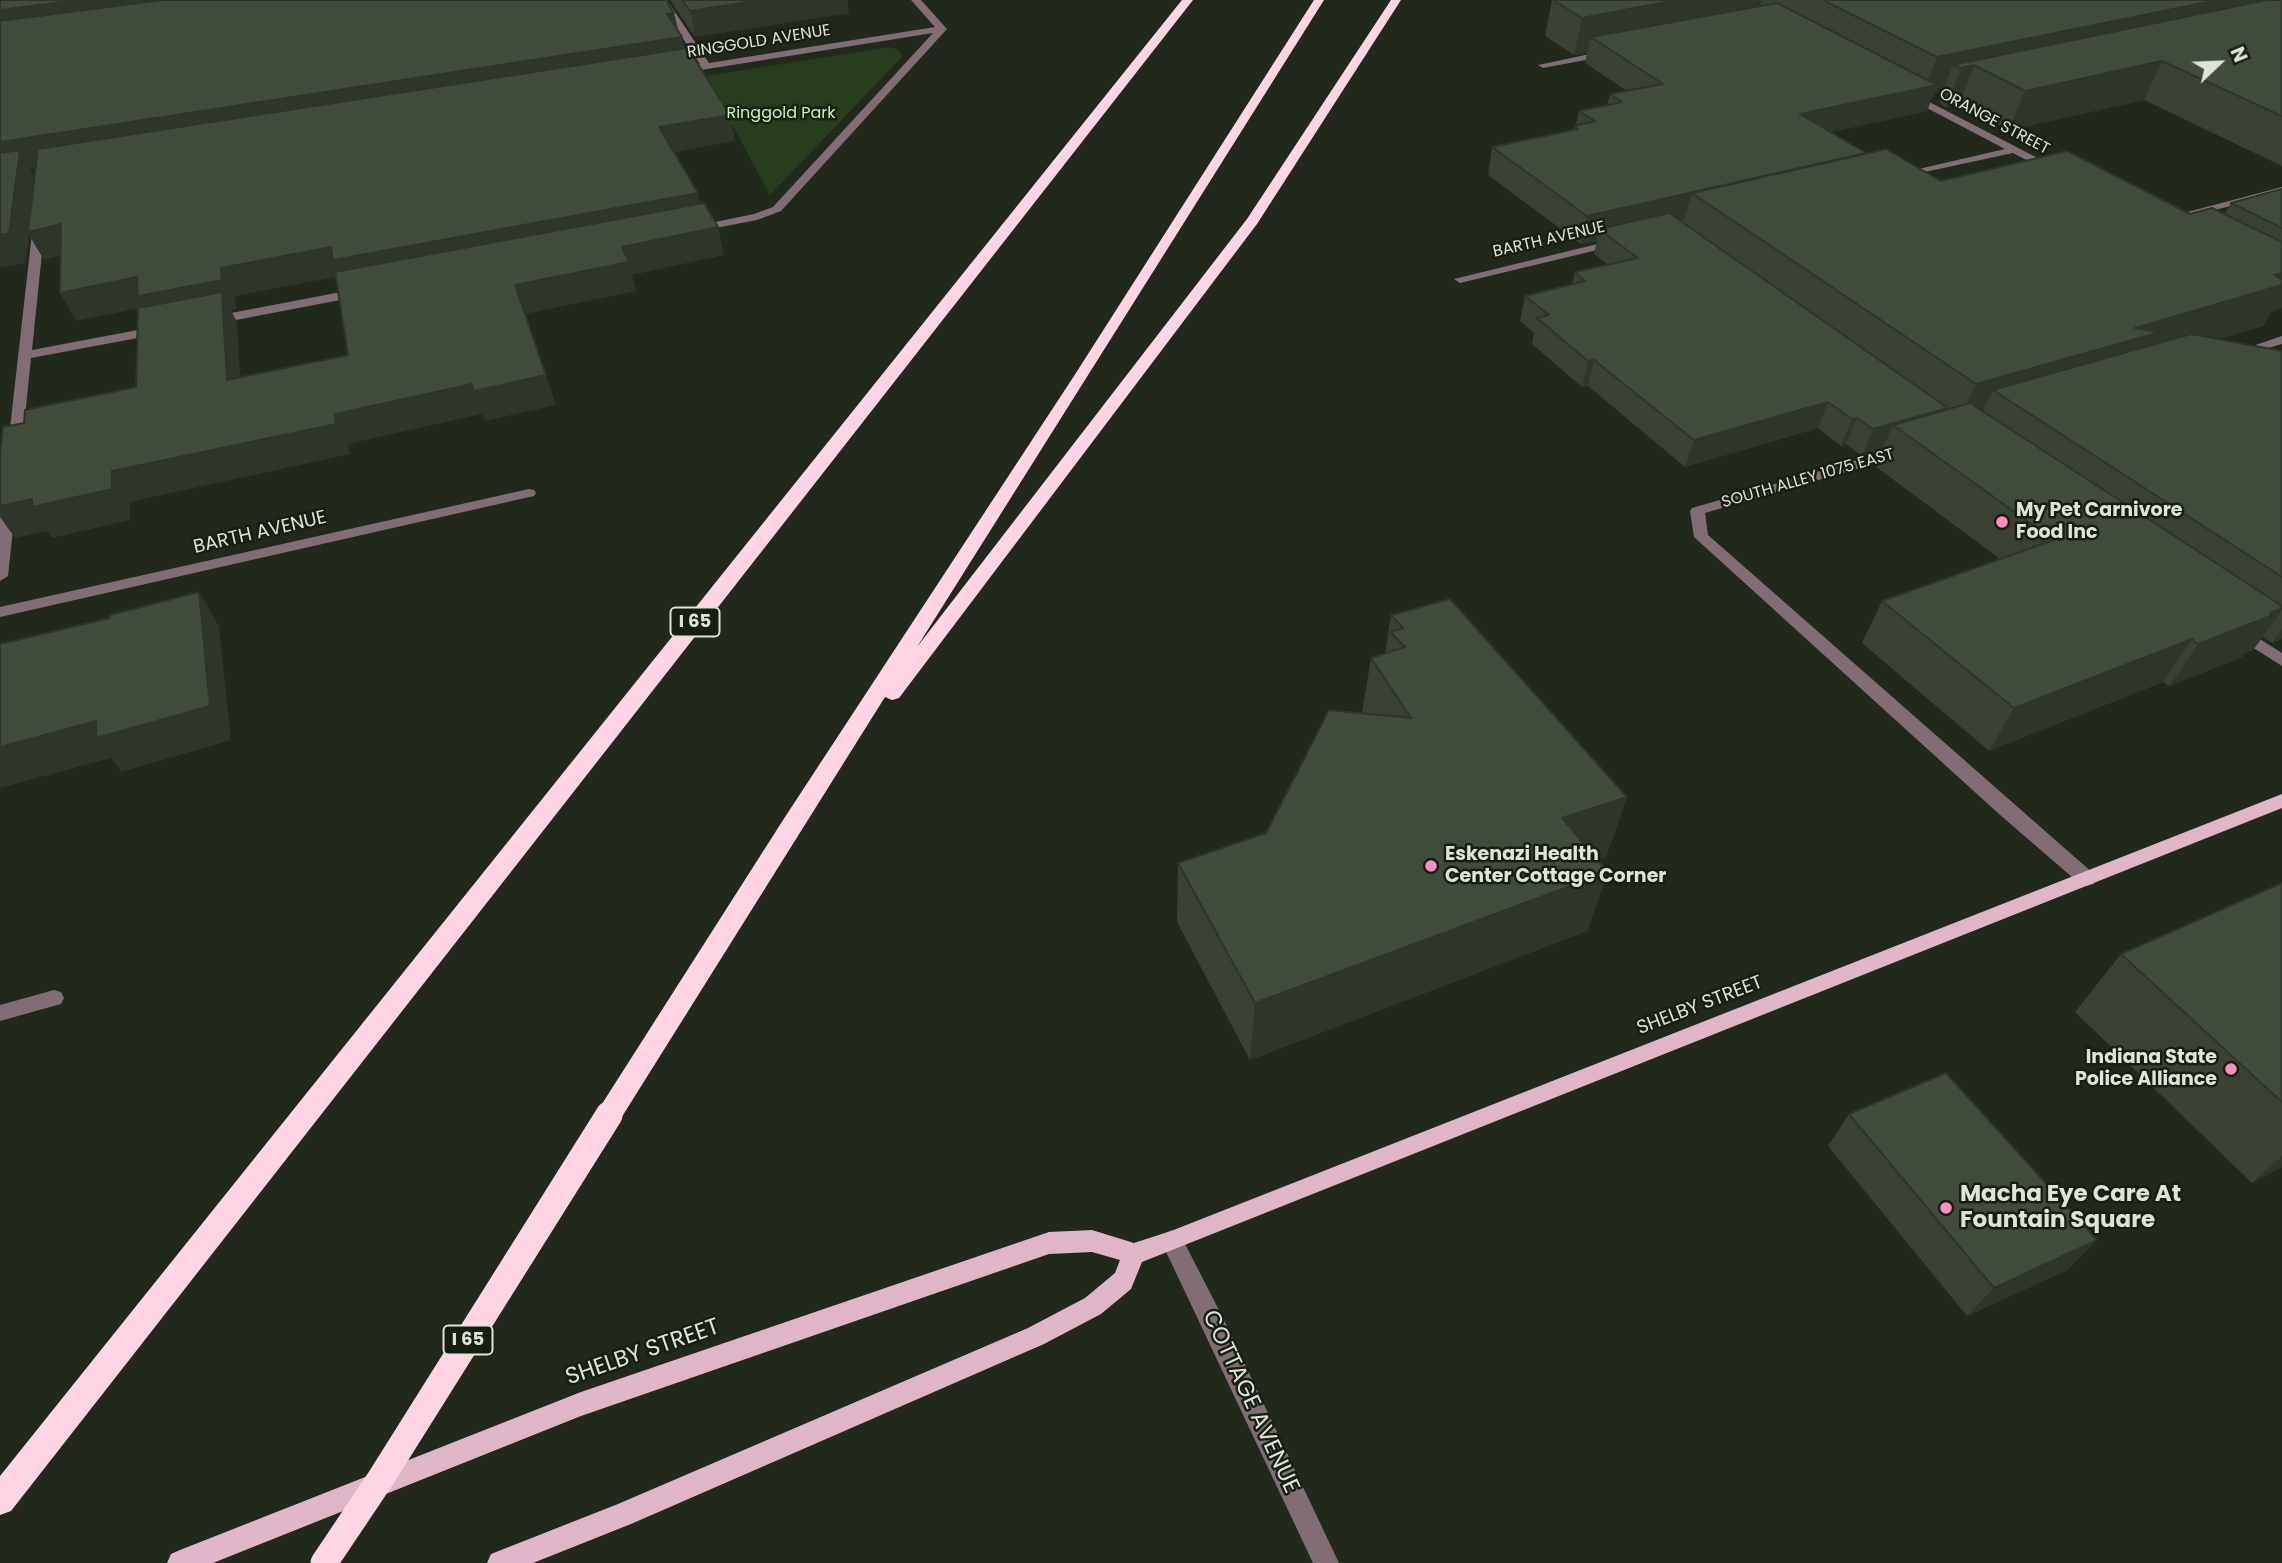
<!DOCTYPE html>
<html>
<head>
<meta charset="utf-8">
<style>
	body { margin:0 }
	#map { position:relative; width:2282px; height:1563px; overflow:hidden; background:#20291b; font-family:Poppins,sans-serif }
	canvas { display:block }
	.north { position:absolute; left:2184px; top:28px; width:70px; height:70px; -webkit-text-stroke:5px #171f12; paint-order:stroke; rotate:67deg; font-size:19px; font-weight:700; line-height:28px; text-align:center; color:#dee4db }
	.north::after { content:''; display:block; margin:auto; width:24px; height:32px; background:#dee4db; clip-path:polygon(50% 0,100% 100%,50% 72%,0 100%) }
</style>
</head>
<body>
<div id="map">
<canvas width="2282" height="1563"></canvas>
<div class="north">N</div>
</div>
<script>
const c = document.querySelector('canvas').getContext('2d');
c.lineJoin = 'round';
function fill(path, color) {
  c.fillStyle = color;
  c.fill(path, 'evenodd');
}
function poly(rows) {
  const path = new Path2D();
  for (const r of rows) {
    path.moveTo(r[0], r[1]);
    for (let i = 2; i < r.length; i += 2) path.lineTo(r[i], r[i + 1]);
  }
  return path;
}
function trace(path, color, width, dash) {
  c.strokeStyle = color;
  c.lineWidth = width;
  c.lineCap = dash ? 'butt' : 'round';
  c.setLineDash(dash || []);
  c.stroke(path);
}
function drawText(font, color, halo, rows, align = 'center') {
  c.font = font + ' Poppins,sans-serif';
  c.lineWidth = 5;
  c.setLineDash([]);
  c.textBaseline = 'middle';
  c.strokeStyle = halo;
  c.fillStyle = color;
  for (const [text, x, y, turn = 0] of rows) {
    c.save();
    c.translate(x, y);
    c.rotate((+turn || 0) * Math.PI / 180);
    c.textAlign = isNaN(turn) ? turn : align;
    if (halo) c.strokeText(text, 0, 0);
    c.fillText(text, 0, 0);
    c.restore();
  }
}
fill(poly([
	[889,47,899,50,902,57,770,195,706,76]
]), '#283d1b');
fill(poly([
	[657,0,667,0,709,63,935,27,911,0,921,0,947,29,781,211,757,220,695,232,689,229,691,227,754,214,773,207,933,33,676,74,671,71,673,69,700,64,657,0],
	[1609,50,1612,51,1612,55,1543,68,1538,65,1609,50],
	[1910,92,2057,168,2058,170,2049,172,2013,153,1897,178,1897,174,2005,149,1906,97,1906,93,1910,92],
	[2282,187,2282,193,2167,222,2161,219,2282,187],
	[39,221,45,224,32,350,159,326,165,330,159,334,31,358,22,446,15,450,8,446,33,224,39,221],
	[1618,239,1624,242,1622,244,1460,283,1454,279,1618,239],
	[362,288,366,289,366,295,210,325,204,321,210,317,362,288],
	[2282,336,2282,344,2238,357,2232,353,2282,336],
	[1899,448,1904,449,1904,455,1705,513,1708,535,2094,874,2096,879,2094,884,2087,886,2080,884,1999,814,1694,537,1690,511,1692,508,1899,448],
	[529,489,534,490,536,493,534,496,0,617,0,607,529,489],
	[9,498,16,502,8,576,0,581,0,516,2,502,9,498],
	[2239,626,2282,653,2282,666,2233,635,2231,631,2239,626],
	[54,990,61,992,64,998,61,1004,0,1021,0,1005,54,990],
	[1172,1230,1180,1234,1223,1318,1339,1563,1313,1563,1161,1241,1164,1234,1172,1230]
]), '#826d76');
fill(poly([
	[2282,794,2282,808,1142,1262,1131,1289,1101,1314,1044,1344,631,1524,533,1563,487,1563,491,1554,618,1504,1028,1328,1085,1298,1115,1273,1120,1260,1092,1252,1049,1254,581,1416,213,1563,167,1563,171,1554,180,1550,581,1392,1049,1232,1092,1230,1134,1243,1171,1231,2282,794]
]), '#e0b5c7');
fill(poly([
	[1182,0,1193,0,11,1511,0,1515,0,1476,1182,0],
	[1314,0,1324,0,917,647,1247,219,1391,0,1401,0,1257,224,899,698,892,700,885,697,618,1123,609,1126,600,1123,596,1115,600,1107,785,817,1074,376,1314,0]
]), '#ffd5e6');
trace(poly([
	[324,1563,381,1478,609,1115]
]), '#ffd5e6', 27);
fill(poly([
	[670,0,847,0,849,13,695,37],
	[1552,0,1760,0,1758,6,1759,6,1761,0,2282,0,2282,166,2144,100,2009,130,1959,104,1946,107,1939,103,1943,91,1934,93,1927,111,1831,132,1866,153,1941,181,2190,214,2225,214,2231,203,2282,189,2282,308,2271,312,2263,326,2218,339,2282,351,2282,639,2272,643,2263,637,2253,650,2245,653,2242,657,2169,686,2163,682,1989,751,1862,643,1882,601,2000,559,1875,466,1882,450,1862,456,1846,444,1841,446,1818,428,1685,467,1588,386,1582,387,1532,344,1534,333,1520,321,1525,296,1572,284,1575,272,1608,265,1594,254,1597,241,1581,244,1488,175,1492,147,1573,130,1574,126,1576,125,1579,111,1607,105,1610,94,1627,91,1585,63,1587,53,1574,55,1545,36],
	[1391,615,1627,797,1606,857,1597,860,1608,872,1587,931,1250,1060,1177,922,1178,863,1266,833,1362,713,1371,658,1385,654],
	[2282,883,2282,1167,2252,1183,2075,1012,2121,954],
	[1849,1114,2097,1240,2067,1270,1967,1316,1828,1146]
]), '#394134');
fill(poly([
	[79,0,293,0,0,38,0,10],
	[760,0,847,0,849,13,695,37,690,11],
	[1676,0,1760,0,1754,20,1591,37,1587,53,1574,55,1582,18],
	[2217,0,2282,0,1974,65,1959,104,1946,107,1961,68,1953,65,1943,91,1934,93,1927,111,1791,141,1800,114,1925,87,1937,57],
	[674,13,680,38,682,37,688,64,30,169,77,252,44,260,29,235,26,263,0,268,0,142],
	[2162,61,2144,100,2009,130,2025,91],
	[730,115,735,141,665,154,659,127],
	[698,193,704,221,340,276,235,296,236,309,231,310,237,322,242,410,145,307,76,321,60,293,137,277,221,268,331,247],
	[1692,193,1684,220,1611,237,1599,229,1597,241,1581,244,1587,216],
	[718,227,724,255,632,275,636,291,525,314,515,285,622,247],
	[2282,273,2282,308,2271,312,2263,326,2144,361,1993,390,1978,422,1955,428,1976,384,2135,328],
	[1594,360,1588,386,1582,387,1588,361],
	[546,375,556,405,485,421,482,414,348,444,350,454,130,502,130,520,52,538,47,531,15,538,0,517,0,506,112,471,335,414,472,384],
	[1828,402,1818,428,1685,467,1694,440],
	[1948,408,1936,434,1893,425,1882,450,1862,456,1873,429],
	[1857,418,1846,444,1841,446,1852,419],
	[199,592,219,626,231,740,121,772,111,758,0,788,0,747,96,721],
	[2282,608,2282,610,2253,650,2245,653,2242,657,2169,686,2198,644],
	[2282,629,2282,639,2272,643],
	[2192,639,2163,682,1989,751,2014,708],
	[1627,797,1606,857,1543,878,1562,818],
	[1608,872,1587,931,1250,1060,1255,1003],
	[2282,1156,2282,1167,2252,1183],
	[2097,1240,2067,1270,1967,1316,1994,1288]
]), '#2e352b');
const building = poly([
	[0,0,79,0,0,10,0,0],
	[163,0,666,0,674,13,667,14,682,37,0,142,0,21,163,0],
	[682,0,760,0,690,11,682,0],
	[1553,0,1676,0,1582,18,1553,0],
	[1823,0,2217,0,1937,57,1823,0],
	[2267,0,2282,0,2282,116,2162,61,2025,91,1974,65,1961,68,1953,65,2267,0],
	[1777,3,1937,85,1800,114,1866,153,1587,216,1492,147,1578,129,1574,126,1595,121,1579,111,1622,102,1610,94,1663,84,1591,37,1777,3],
	[688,48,730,115,659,127,698,193,333,260,331,247,221,268,222,280,138,296,137,277,60,293,61,224,28,232,38,149,688,48],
	[1886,149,1941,181,2067,151,2190,214,2212,208,2282,242,2282,273,2274,275,2282,280,2282,285,2135,328,2160,332,1976,384,1692,193,1886,149],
	[20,150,9,233,0,235,0,153,20,150],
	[2282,189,2282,228,2231,203,2282,189],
	[704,203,718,227,622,247,629,262,515,285,546,375,474,391,472,384,335,414,336,424,112,471,112,489,32,507,32,499,0,506,0,455,3,427,24,423,25,410,136,387,138,308,222,292,227,380,348,355,335,272,704,203],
	[1669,213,1948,408,1873,429,1857,418,1852,419,1828,402,1694,440,1594,360,1588,361,1537,318,1549,315,1525,296,1585,281,1575,272,1638,258,1599,229,1669,213],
	[2191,334,2282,351,2282,577,1993,390,2191,334],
	[1970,403,2282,606,2282,608,2270,613,2273,615,2198,644,2192,639,2014,708,1882,601,2054,540,1893,425,1970,403],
	[199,592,210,706,96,738,96,721,0,747,0,644,110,618,110,615,199,592],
	[1450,599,1627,797,1562,818,1608,872,1255,1003,1178,863,1266,833,1329,710,1411,718,1371,658,1405,647,1390,632,1403,628,1391,615,1450,599],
	[2282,883,2282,1102,2121,954,2282,883],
	[1946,1073,2097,1240,1994,1288,1849,1114,1946,1073]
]);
fill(building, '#424c3d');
trace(building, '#2e352b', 2);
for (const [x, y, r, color] of [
	[2002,522,7,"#fc8fc1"],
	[1431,866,7,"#fc8fc1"],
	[2231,1069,7,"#fc8fc1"],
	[1946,1208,7,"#fc8fc1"]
]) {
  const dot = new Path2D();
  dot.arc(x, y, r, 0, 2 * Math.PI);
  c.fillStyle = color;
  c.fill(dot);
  trace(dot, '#171f12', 2.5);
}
drawText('16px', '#dee4db', '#171f12', [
	["RINGGOLD AVENUE",759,42,-9],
	["ORANGE STREET",1994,122,28],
	["BARTH AVENUE",1549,240,-13],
	["SOUTH ALLEY 1075 EAST",1808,479,-16]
]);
drawText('16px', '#caf3b3', '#171f12', [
	["Ringgold Park",781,114]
]);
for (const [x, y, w] of [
	[695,622,49],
	[468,1340,49]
]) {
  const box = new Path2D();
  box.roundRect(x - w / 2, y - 14.5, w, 29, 5);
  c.fillStyle = '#171f12';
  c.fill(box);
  trace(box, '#dee4db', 2);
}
drawText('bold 18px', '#dee4db', null, [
	["I 65",695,622],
	["I 65",468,1340]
]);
drawText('bold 19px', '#dee4db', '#171f12', [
	["My Pet Carnivore",2016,511],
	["Food Inc",2016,533],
	["Eskenazi Health",1445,855],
	["Center Cottage Corner",1445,877],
	["Indiana State",2217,1058,"right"],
	["Police Alliance",2217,1080,"right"]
], 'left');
drawText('19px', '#dee4db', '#171f12', [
	["BARTH AVENUE",260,533,-13],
	["SHELBY STREET",1700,1006,-21]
]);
drawText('bold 23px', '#dee4db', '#171f12', [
	["Macha Eye Care At",1960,1195],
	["Fountain Square",1960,1221]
], 'left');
drawText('23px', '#dee4db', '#171f12', [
	["SHELBY STREET",643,1353,-19],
	["COTTAGE AVENUE",1250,1402,65]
]);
</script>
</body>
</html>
